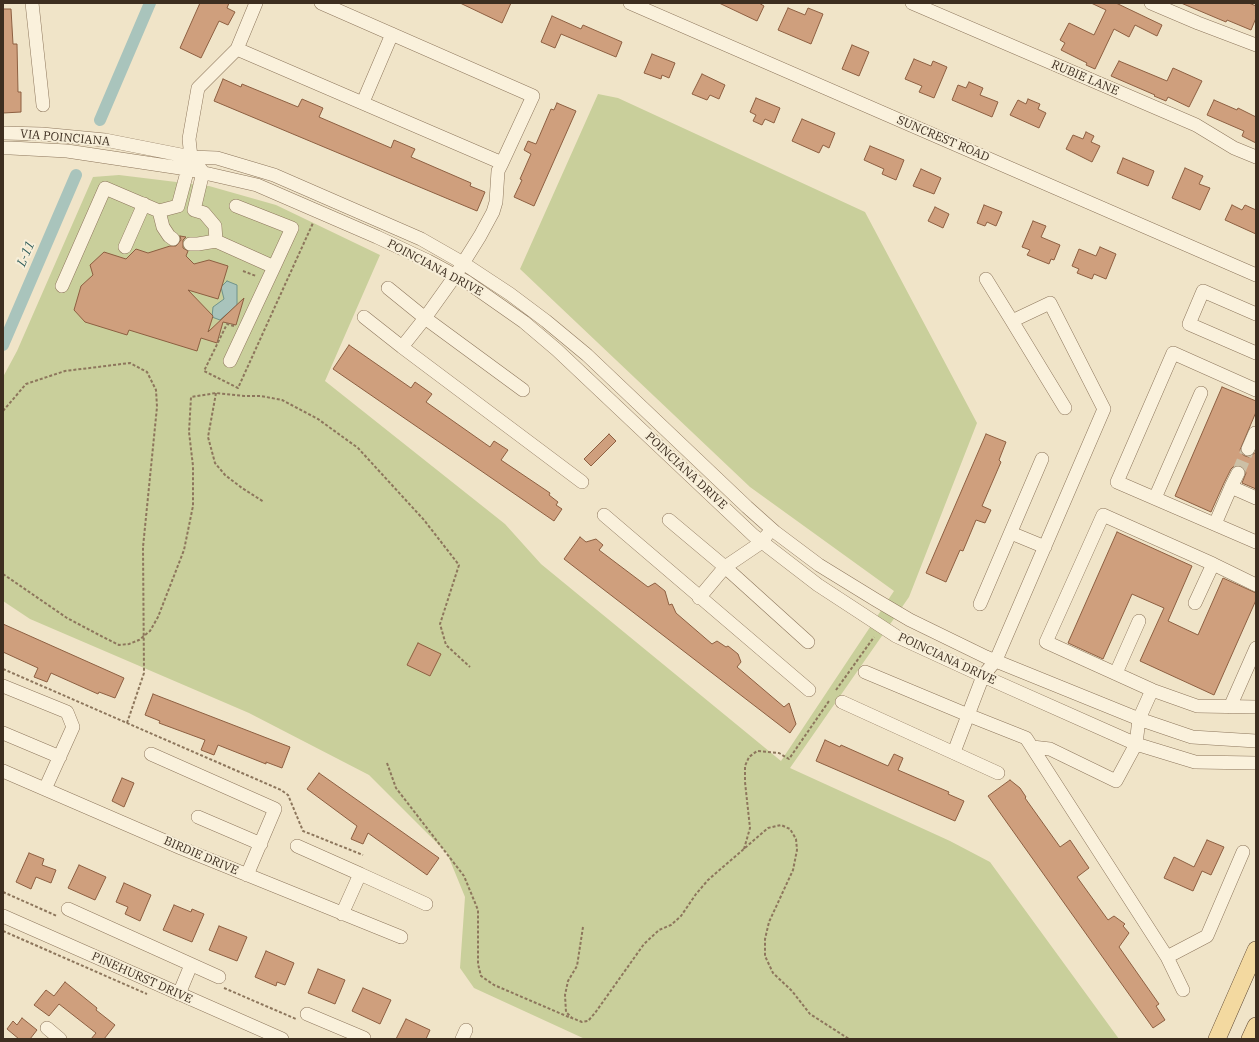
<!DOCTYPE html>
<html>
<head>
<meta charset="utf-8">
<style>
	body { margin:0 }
	#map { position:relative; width:1259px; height:1042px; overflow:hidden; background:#f0e4c8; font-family:"IBM Plex Serif",serif }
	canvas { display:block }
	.frame { position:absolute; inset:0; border:4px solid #3d2e20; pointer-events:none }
</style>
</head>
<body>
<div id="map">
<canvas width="1259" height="1042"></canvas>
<div class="frame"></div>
</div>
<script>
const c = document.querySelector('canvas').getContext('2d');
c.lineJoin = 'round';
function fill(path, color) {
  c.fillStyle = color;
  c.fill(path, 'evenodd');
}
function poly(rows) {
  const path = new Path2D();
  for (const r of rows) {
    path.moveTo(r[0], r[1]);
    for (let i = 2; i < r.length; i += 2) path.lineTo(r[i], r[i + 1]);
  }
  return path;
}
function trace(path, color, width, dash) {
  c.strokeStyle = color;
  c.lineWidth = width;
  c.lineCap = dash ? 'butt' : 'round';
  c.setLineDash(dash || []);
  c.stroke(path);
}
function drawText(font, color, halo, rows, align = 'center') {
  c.font = font + ' "IBM Plex Serif",serif';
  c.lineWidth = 4;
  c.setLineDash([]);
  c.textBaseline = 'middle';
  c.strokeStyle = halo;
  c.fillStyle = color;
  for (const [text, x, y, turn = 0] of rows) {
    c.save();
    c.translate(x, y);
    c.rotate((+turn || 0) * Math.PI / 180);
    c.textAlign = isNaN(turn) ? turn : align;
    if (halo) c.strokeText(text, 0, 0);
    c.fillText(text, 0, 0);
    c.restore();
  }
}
fill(poly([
	[598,94,618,98,865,212,977,423,909,597,790,768,950,841,990,862,1119,1039,585,1039,474,988,460,968,465,897,447,853,369,775,249,713,30,619,3,601,3,377,17,351,93,177,119,175,209,186,276,205,380,255,325,381,505,524,541,564,781,761,894,591,750,487,520,269]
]), '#c9cf9b');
const water = poly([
	[227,281,237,285,237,305,220,320,212,317,213,307,224,299,221,287,227,281]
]);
fill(water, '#a9c4bc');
trace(water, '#6f938a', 1);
trace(poly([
	[100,120,150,3],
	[3,345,76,175]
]), '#a9c4bc', 12);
const building = poly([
	[200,3,229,3,227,8,235,12,228,25,219,21,201,58,180,48,200,3],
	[460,3,511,3,502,23,460,3],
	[719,3,759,3,764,6,757,21,719,3],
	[1091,3,1116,3,1162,25,1157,36,1135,25,1129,37,1114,29,1095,69,1086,65,1087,63,1061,50,1065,43,1060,40,1069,23,1094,35,1106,10,1091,3],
	[1181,3,1249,3,1256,6,1256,18,1251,30,1227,20,1226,22,1181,3],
	[788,8,805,15,808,8,823,14,811,44,778,30,788,8],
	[3,9,11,9,13,44,17,44,18,92,21,92,21,112,3,113,3,9],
	[552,16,581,29,583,25,622,42,616,57,561,34,555,48,541,42,552,16],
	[852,45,869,52,859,76,842,69,852,45],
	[652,54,675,63,669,78,662,75,661,79,644,73,652,54],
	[914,59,931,66,933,61,947,67,934,98,919,92,922,86,905,79,914,59],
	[1119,61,1167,81,1173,68,1202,81,1189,107,1168,97,1166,101,1154,96,1155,95,1111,76,1119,61],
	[702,74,725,85,719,99,710,95,707,100,692,94,702,74],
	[223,79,241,87,242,84,298,107,302,99,323,108,319,117,391,148,394,140,415,149,411,157,471,183,470,186,485,192,477,211,214,101,223,79],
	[969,82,983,88,980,95,998,102,992,117,952,100,958,85,966,88,969,82],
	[756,98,780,108,774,123,765,119,762,125,753,121,756,115,750,112,756,98],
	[1028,99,1040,104,1038,109,1046,113,1039,128,1010,115,1018,100,1026,104,1028,99],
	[1214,100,1237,110,1238,108,1256,117,1256,143,1242,136,1244,131,1207,115,1214,100],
	[557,103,576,111,534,206,514,197,522,180,520,179,531,154,524,150,528,141,536,144,551,109,554,110,557,103],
	[802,119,835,133,829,148,823,145,819,153,792,141,802,119],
	[1086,132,1094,136,1091,142,1100,146,1092,162,1066,149,1073,135,1083,139,1086,132],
	[870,146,904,160,896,180,882,174,884,169,864,160,870,146],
	[1123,158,1154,171,1148,186,1117,173,1123,158],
	[1185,168,1203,176,1199,184,1210,188,1200,210,1172,198,1185,168],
	[921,169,941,178,934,194,913,186,921,169],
	[984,205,1002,212,996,226,987,222,985,226,977,223,984,205],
	[1232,205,1242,210,1245,205,1256,210,1256,234,1225,220,1232,205],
	[935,207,949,214,943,228,928,221,935,207],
	[1033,221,1046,226,1041,237,1060,245,1054,260,1051,259,1049,264,1027,255,1030,250,1022,247,1033,221],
	[180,236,186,237,183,240,183,248,188,251,186,256,194,264,209,260,228,266,218,299,188,290,213,316,208,332,244,298,236,325,223,322,217,343,201,338,197,351,129,330,127,335,85,322,74,310,81,286,93,275,90,265,104,252,126,259,136,249,148,253,170,246,176,246,181,240,180,236],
	[1100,247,1116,254,1106,279,1094,274,1092,279,1077,273,1079,269,1072,266,1079,249,1096,256,1100,247],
	[349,345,411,388,415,382,432,394,426,402,490,447,494,441,508,450,501,460,550,493,549,495,558,502,556,505,562,509,554,521,333,369,349,345],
	[1222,387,1256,401,1256,412,1240,450,1242,454,1245,456,1249,457,1256,452,1256,489,1242,483,1246,473,1244,468,1238,465,1234,466,1231,469,1224,483,1211,512,1175,496,1222,387],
	[609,434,616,441,591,466,584,459,609,434],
	[986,434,1006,442,999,460,1001,462,982,506,991,510,985,523,976,520,963,551,960,550,946,582,926,573,986,434],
	[1117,532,1192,566,1168,621,1198,635,1223,578,1256,593,1256,600,1214,695,1140,661,1164,608,1132,594,1103,659,1068,643,1117,532],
	[580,537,586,542,596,539,603,545,599,550,648,587,655,583,665,591,669,605,672,604,676,613,712,644,717,641,726,647,728,646,738,654,741,662,737,667,784,707,789,703,796,724,790,733,564,559,580,537],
	[3,624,124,678,115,698,99,692,98,694,51,673,47,682,34,677,38,668,3,652,3,624],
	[418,643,441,654,430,676,407,665,418,643],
	[153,694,290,747,282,768,266,762,266,764,218,745,214,755,201,750,205,740,159,723,160,721,145,715,153,694],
	[825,740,840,747,841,745,888,766,894,754,903,758,898,770,949,792,948,794,964,801,955,821,816,761,825,740],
	[319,773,439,858,427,875,368,833,363,844,351,839,357,826,307,789,319,773],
	[122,778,134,783,124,807,112,801,122,778],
	[1010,780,1020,788,1026,797,1025,798,1060,847,1070,840,1089,868,1077,877,1108,920,1114,916,1125,924,1123,926,1129,933,1119,947,1159,1004,1156,1006,1165,1020,1153,1028,988,796,1010,780],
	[1207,840,1224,847,1211,875,1202,871,1193,891,1164,878,1174,857,1194,867,1207,840],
	[29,853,44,859,42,865,56,870,51,883,36,877,31,889,16,882,29,853],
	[79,865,106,877,95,900,68,888,79,865],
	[124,883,151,895,140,921,125,914,128,907,116,902,124,883],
	[174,905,191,912,192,909,204,914,192,942,163,930,174,905],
	[219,926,247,937,237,961,209,950,219,926],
	[266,951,294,963,285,985,277,982,276,986,255,977,266,951],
	[318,969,345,980,335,1004,308,993,318,969],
	[65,982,97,1008,96,1010,115,1025,104,1039,91,1039,96,1033,59,1004,49,1016,34,1005,46,990,54,996,65,982],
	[363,988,391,1000,380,1024,352,1011,363,988],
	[22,1018,37,1030,30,1039,19,1039,7,1029,13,1021,17,1025,22,1018],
	[406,1019,430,1030,426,1039,396,1039,406,1019]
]);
fill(building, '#cf9f7d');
trace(building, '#8d5f41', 1);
trace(poly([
	[1238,473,1248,449]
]), '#ccc0a6', 13, [13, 6]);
const minor = poly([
	[32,3,43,105],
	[321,3,533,96,502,163],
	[630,3,1256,275],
	[912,3,1196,125,1234,148,1256,157],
	[1151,3,1198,23,1256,45],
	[237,49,256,3],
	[363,102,392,34],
	[3,133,42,134,105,140,191,157,217,158,274,175,421,239,463,263,510,294,546,321,587,355,747,507,775,532,819,565,876,600,910,620,986,657,1139,719,1192,737,1256,741],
	[3,148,11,148,67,151,187,169,257,185,377,237,428,261,467,282,524,322,557,350,753,535,818,585,896,636,983,676,1136,744,1195,762,1256,763],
	[198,166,203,172,194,210,204,213,215,226,216,241],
	[236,206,292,228,274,267],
	[159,211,163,227,169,236,173,239],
	[190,244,198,244,216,241,274,267,230,361],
	[125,247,144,204],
	[986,279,1012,321],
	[62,286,105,188,159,211,178,206,191,157,189,139,198,88,237,49,502,163,498,171,496,202,493,212,480,236,455,276,425,318,523,390],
	[388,288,425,318,402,347,582,482],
	[1256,314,1203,291,1189,324,1256,353],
	[364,317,402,347],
	[1256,390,1173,353,1117,482,1256,542],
	[1248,449,1255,433],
	[1231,487,1238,473],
	[1155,498,1201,393],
	[604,515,809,690],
	[669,520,725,567,808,642],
	[1215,524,1231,487,1256,498],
	[1011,533,1045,547],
	[1213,564,1256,585],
	[699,598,725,567,762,542,767,535],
	[980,604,1042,459],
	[865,672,968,715,1026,738,1167,957,1207,936,1243,852],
	[1116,673,1139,621],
	[3,686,67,712,73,727,45,789],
	[1152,690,1197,706,1256,707],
	[842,702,998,773],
	[1230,707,1256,648],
	[3,733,60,757],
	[1032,747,1050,749,1116,781,1136,744,1139,719,1152,690,1046,642,1103,515,1213,564,1195,603],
	[954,752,983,676,996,660,1104,409,1050,303,1012,321,1065,408],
	[151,754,275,809,247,875],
	[3,771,181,848,401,937],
	[198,817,261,844],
	[297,846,360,874,342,914],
	[360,874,426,904],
	[68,909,219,977],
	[3,916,282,1039],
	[1167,957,1183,990],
	[179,994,191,965],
	[307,1014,364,1038],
	[47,1028,60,1039],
	[462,1039,466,1030]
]);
const major = poly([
	[1217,1039,1256,950],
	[1250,1039,1256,1026]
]);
trace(minor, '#8d765c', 14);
trace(major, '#5b4430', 18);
trace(poly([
	[243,271,256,276],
	[234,326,227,324,204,371,238,388,313,223],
	[216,393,208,437,215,463,225,475,242,488,264,502],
	[3,411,26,384,65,371,130,363,147,372,156,390,157,407,143,547,144,673,127,723],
	[3,574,67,618,103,637,119,645,129,644,139,640,150,631,158,617,184,550,193,506,193,466,189,432,191,397,216,393,244,396,261,396,282,400,318,419,358,448,424,520,459,565,440,624,446,645,470,667],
	[3,669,281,790,288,795,303,831,363,855],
	[836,690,874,637],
	[387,763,396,788,464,876,478,910,478,964,481,976,494,985,571,1018],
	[744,849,750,828,745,782,745,766,749,757,757,751,779,753,789,759,829,701],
	[3,892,57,916],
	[583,927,577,966,568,981,565,995,566,1012,572,1018,582,1022,588,1021,595,1013,644,944,659,930,671,925,681,916,696,894,708,880,768,828,781,825,790,829,796,839,797,850,793,870,769,922,765,939,765,956,773,973,792,991,810,1014,849,1039],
	[3,931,147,994],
	[224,988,296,1019]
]), '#8d765c', 2, [3, 2]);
trace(minor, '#faf1dc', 13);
trace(major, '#f3d9a0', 17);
drawText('12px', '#3d2e20', '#f7eed8', [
	["RUBIE LANE",1085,78,23],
	["VIA POINCIANA",65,138,5],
	["SUNCREST ROAD",943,139,23],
	["POINCIANA DRIVE",435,268,28],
	["POINCIANA DRIVE",686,471,43],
	["POINCIANA DRIVE",947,659,25],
	["BIRDIE DRIVE",201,856,23],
	["PINEHURST DRIVE",142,978,24]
]);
drawText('italic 13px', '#2f5d5a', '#f7eed8', [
	["L-11",26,254,-67]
]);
</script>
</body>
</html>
